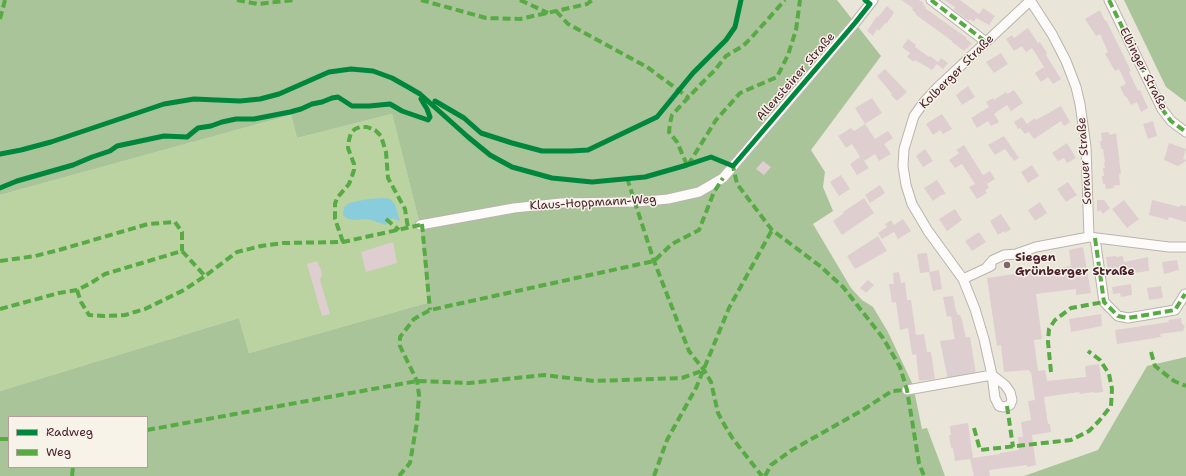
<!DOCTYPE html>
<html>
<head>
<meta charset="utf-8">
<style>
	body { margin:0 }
	#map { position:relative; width:1186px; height:476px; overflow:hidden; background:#e9e6d9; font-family:"Shantell Sans",sans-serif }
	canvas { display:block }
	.legend { position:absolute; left:8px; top:416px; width:140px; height:52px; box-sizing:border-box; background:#f7f3e8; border:1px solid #b29e9c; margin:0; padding:5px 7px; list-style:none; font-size:12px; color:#4a1f2b }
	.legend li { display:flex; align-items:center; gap:8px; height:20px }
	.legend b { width:20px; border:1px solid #b29e9c }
</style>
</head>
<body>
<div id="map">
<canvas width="1186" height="476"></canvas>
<ul class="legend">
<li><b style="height:5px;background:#00873e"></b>Radweg</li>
<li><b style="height:5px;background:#57aa44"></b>Weg</li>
</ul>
</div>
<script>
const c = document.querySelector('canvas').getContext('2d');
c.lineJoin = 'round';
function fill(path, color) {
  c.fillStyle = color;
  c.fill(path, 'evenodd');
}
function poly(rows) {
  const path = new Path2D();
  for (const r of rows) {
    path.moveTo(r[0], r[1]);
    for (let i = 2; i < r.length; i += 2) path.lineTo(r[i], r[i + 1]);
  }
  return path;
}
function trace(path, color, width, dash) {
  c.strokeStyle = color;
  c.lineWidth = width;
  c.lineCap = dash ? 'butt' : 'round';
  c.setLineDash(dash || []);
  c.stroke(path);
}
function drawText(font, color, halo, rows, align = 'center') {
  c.font = font + ' "Shantell Sans",sans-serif';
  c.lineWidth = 3;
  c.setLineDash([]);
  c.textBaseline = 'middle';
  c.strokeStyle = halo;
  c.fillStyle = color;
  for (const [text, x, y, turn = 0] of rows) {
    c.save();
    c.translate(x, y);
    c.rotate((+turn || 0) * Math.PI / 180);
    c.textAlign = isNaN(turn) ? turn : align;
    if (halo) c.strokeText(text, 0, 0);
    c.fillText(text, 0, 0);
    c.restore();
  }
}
fill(poly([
	[970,337,976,374,948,380,940,341]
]), '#dccfd1');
fill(poly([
	[392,114,420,225,427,303,249,353,239,318,0,391,0,195,291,115,297,138]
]), '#bad3a0');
fill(poly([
	[0,0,837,0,881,56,811,150,825,172,823,187,833,211,813,224,851,288,862,300,873,307,888,332,913,385,922,429,927,428,945,476,0,476,0,391,239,318,249,353,427,303,420,225,392,114,297,138,291,115,0,195],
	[9,417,147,417,147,467,9,467],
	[1124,0,1186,0,1186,102,1166,87],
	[1186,357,1186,476,1024,476,1098,450,1147,366]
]), '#aac499');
fill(poly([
	[384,198,390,199,395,204,400,221,392,218,386,225,368,219,353,220,346,218,343,215,344,207,349,203,368,199]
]), '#89cddc');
fill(poly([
	[901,0,919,0,924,3,923,5,926,7,925,8,967,38,966,39,972,43,964,51,952,42,952,41,915,14,916,13,912,10,913,8],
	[944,0,960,0,979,14,983,8,995,16,989,25,976,18,974,22,970,19,969,21,954,10,955,7],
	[887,6,894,12,892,16,886,24,885,23,879,31,877,29,873,36,867,31,877,16,878,17],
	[1100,10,1105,21,1106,20,1131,71,1129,72,1138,91,1140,90,1148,108,1141,112,1137,102,1131,105,1126,96,1125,97,1120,87,1126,84,1119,69,1115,71,1105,54,1108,52,1100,34,1096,36,1085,19],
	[1028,28,1038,43,1040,42,1047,53,1046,55,1061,79,1053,84,1048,77,1041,82,1035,73,1044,67,1032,48,1026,52,1022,46,1014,51,1006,39,1012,35,1014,38],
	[908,39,916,45,915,47,929,57,930,56,938,62,941,58,948,63,943,69,937,64,932,70,915,60,914,62,907,57,910,53,902,47],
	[1001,53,1008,64,994,73,986,62],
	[885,69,907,92,897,101,891,95,892,94,877,76],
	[968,86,975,97,962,105,956,95],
	[1014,90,1023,103,1011,111,1007,105,994,114,999,122,991,126,988,121,977,128,971,118,989,107,986,102,993,98,994,100,1006,92,1007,94],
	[872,98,882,113,865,124,875,139,888,131,893,138,884,144,891,154,879,161,875,154,864,161,869,168,857,175,850,164,860,157,852,144,846,148,838,136,851,128,854,131,865,124,855,108],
	[1061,106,1070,122,1064,126,1061,121,1034,139,1029,132,1025,134,1020,128,1018,129,1014,122,1022,117,1027,124,1035,118,1036,120],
	[942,114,952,129,943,134,940,130,933,135,926,124],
	[1153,121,1157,136,1148,139,1143,124],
	[1108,132,1110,135,1116,133,1121,174,1119,174,1120,185,1113,186,1114,188,1106,189,1105,184,1103,184,1102,176,1104,176,1103,168,1105,168,1104,163,1105,162,1103,149,1101,149,1100,141,1102,141,1101,133],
	[1004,136,1019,158,1014,161,1005,149,995,155,988,145],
	[1067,143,1076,158,1067,163,1064,158,1058,161,1052,153],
	[1169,143,1186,149,1183,159,1186,160,1186,161,1178,166,1164,160],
	[964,145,983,175,990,171,995,179,987,184,989,188,985,190,987,193,977,199,969,187,975,184,962,164,955,168,949,160,959,153,956,150],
	[925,149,933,161,923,167,916,156],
	[763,161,771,167,764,175,756,169],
	[1032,165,1039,176,1028,183,1021,172],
	[841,175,850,189,839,196,830,182],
	[937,180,946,194,941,195,933,201,924,188],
	[1068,182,1077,195,1066,202,1057,189],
	[880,185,885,193,870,203,865,195],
	[864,198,874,213,842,235,833,221,844,213,843,212],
	[1097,200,1104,200,1110,208,1103,214,1100,210,1097,212],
	[1124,200,1139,219,1127,228,1112,209],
	[1152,200,1180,207,1180,205,1186,206,1186,222,1169,217,1168,220,1149,215],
	[1040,202,1047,213,1035,221,1028,210],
	[955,209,962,220,947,231,939,219],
	[1001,214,1011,229,1005,233,1004,231,998,235,990,221],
	[903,219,911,231,898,239,894,232,882,239,878,233,887,227,885,224,891,220,894,225],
	[979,232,986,242,972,251,965,241],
	[878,236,887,251,855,269,847,256],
	[393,242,397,263,366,272,361,252],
	[1083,247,1091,293,1076,295,1076,289,1036,294,1042,339,1034,340,1038,371,1045,370,1047,381,1086,377,1085,366,1099,364,1103,392,1094,393,1094,392,1080,394,1079,392,1044,397,1048,424,1050,424,1051,432,1032,435,1036,465,1027,467,1027,465,989,470,990,476,974,476,970,459,955,461,953,448,951,448,949,435,951,435,950,426,968,423,973,458,1000,454,1000,453,1019,450,1018,437,1023,437,1021,422,1031,420,1028,401,1035,400,1031,372,1030,372,1029,370,1004,372,1001,345,997,346,987,278,1071,266,1069,250],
	[927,253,930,272,939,270,942,289,933,291,929,272,920,273,917,254],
	[1116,256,1116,257,1123,256,1124,262,1148,257,1149,271,1133,273,1133,268,1108,271,1106,257],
	[1177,260,1179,270,1164,274,1162,262],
	[317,261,321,270,322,275,320,280,330,314,322,316,307,264],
	[899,272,901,283,905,282,907,300,911,300,916,335,924,334,927,352,931,352,935,379,919,381,916,354,912,355,908,328,900,330,896,302,892,303,889,284,894,284,893,273],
	[868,280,874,285,866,293,860,288],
	[1131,284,1132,295,1121,297,1120,293,1113,294,1112,287],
	[1161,286,1163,298,1149,300,1147,288],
	[953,296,956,311,958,315,960,315,962,320,966,339,970,339,974,369,967,370,966,362,949,365,945,342,955,341,951,316,947,317,943,297],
	[1101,314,1102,326,1071,332,1069,319],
	[1181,318,1182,324,1185,326,1183,331,1160,334,1161,337,1117,344,1115,330,1169,322,1168,320]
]), '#dfced0');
const minor = poly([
	[931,0,986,42],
	[1030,0,1052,34,1066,61,1076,87,1080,104,1086,147,1089,237],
	[1109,0,1162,109,1171,121,1186,132],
	[420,225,514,208,561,203,636,202,668,199,699,192,723,178,855,23,873,0],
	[1095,238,1104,302,1118,316,1128,318,1175,310,1185,294],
	[986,268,993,260,1004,255,1016,254,1036,247,1089,237,1169,247,1186,247],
	[963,279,991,266],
	[907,390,992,375,1005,385,1010,392,1012,400,1010,405,1004,407,999,406,995,398,992,375,984,339,975,309,963,279,928,231,912,204,906,185,903,166,904,149,914,116,924,102,938,87,1031,0]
]);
trace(minor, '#bab3ac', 11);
trace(minor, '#fcfbf9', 9);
trace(poly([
	[237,0,258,4,294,0],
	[421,0,486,18,520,19,587,4,592,0],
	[520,0,548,13],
	[931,0,986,42],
	[1109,0,1162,109,1171,121,1186,132],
	[556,11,568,24,647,67,689,98],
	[0,19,5,0],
	[687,165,677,142,669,132,670,123,672,115,700,85,714,71,726,56,743,46,751,38,785,0],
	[688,165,716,120,740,93,777,77,788,55,796,30,800,0],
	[730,165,733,166,737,184,772,230,820,266,843,287,883,338,900,367,907,390,919,463,924,476],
	[627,178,654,261,689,351,704,370,711,382,718,413,725,426,733,439,762,476],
	[386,219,399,230],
	[422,224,430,310],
	[1095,238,1104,302,1118,316,1128,318,1175,310,1185,294],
	[343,242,335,219,335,204,337,198,349,184,352,176,354,170,354,164,348,148,349,140,351,133,355,129,360,127,367,127,375,130,381,136,386,152,388,178,405,209,408,228],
	[0,261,35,256,59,250,148,224,175,222,182,232,182,251],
	[77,290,81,302,89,315,104,316,125,315,145,309,184,290,205,276],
	[0,309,59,293,77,290,91,283,105,274,182,251,205,276,237,252,261,246,283,243,343,242,420,225],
	[1151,352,1155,366,1174,381,1186,386],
	[1051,372,1048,342,1049,329,1055,320,1071,308,1104,302],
	[1007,406,1013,447],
	[974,428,980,450,1071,440,1089,431,1099,421,1111,406,1112,389,1109,374,1100,360,1088,351],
	[147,430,417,381,469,383,544,375,594,381,682,378,704,370],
	[0,439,9,439],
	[72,476,73,467],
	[399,476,410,463,417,422,419,395,417,381,400,346,400,337,414,319,430,310,654,261,672,244,699,230,714,192,723,178],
	[654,476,667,440,696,388,729,308,772,230],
	[765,476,771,465,792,450,861,411,892,391,907,390]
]), '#57aa44', 4, [8, 4]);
trace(poly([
	[435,101,464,118,481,133,512,143,542,151,571,151,588,150,657,117,693,73,726,40,735,27,741,0],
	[0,154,21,150,51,142,164,104,194,99,240,101,260,99,279,94,329,72,351,69,373,71,392,78,408,87,420,94,468,137,490,155,512,167,552,178,592,182,645,177,687,165,711,157,733,166,855,23,870,4,865,0],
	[0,188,17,181,73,165,92,157,110,151,117,146,164,136,187,137,198,128,211,126,222,122,236,119,254,119,290,112,301,109,312,104,322,102,332,98,338,97,352,106,369,106,390,104,402,111,428,120,430,117,427,109,421,99]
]), '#00873e', 5);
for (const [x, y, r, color] of [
	[1007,265,4,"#826568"]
]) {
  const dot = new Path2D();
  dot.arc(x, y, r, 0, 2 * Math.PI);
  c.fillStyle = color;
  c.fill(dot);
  trace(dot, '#f7f3e8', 1.5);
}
drawText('12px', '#4a1f2b', '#f7f3e8', [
	["Elbinger Straße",1143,69,63],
	["Kolberger Straße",957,72,-45],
	["Allensteiner Straße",796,77,-49],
	["Sorauer Straße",1085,161,-94],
	["Klaus-Hoppmann-Weg",593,203,-3]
]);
drawText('bold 12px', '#4a1f2b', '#f7f3e8', [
	["Siegen",1015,258],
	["Grünberger Straße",1015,272]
], 'left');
</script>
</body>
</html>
